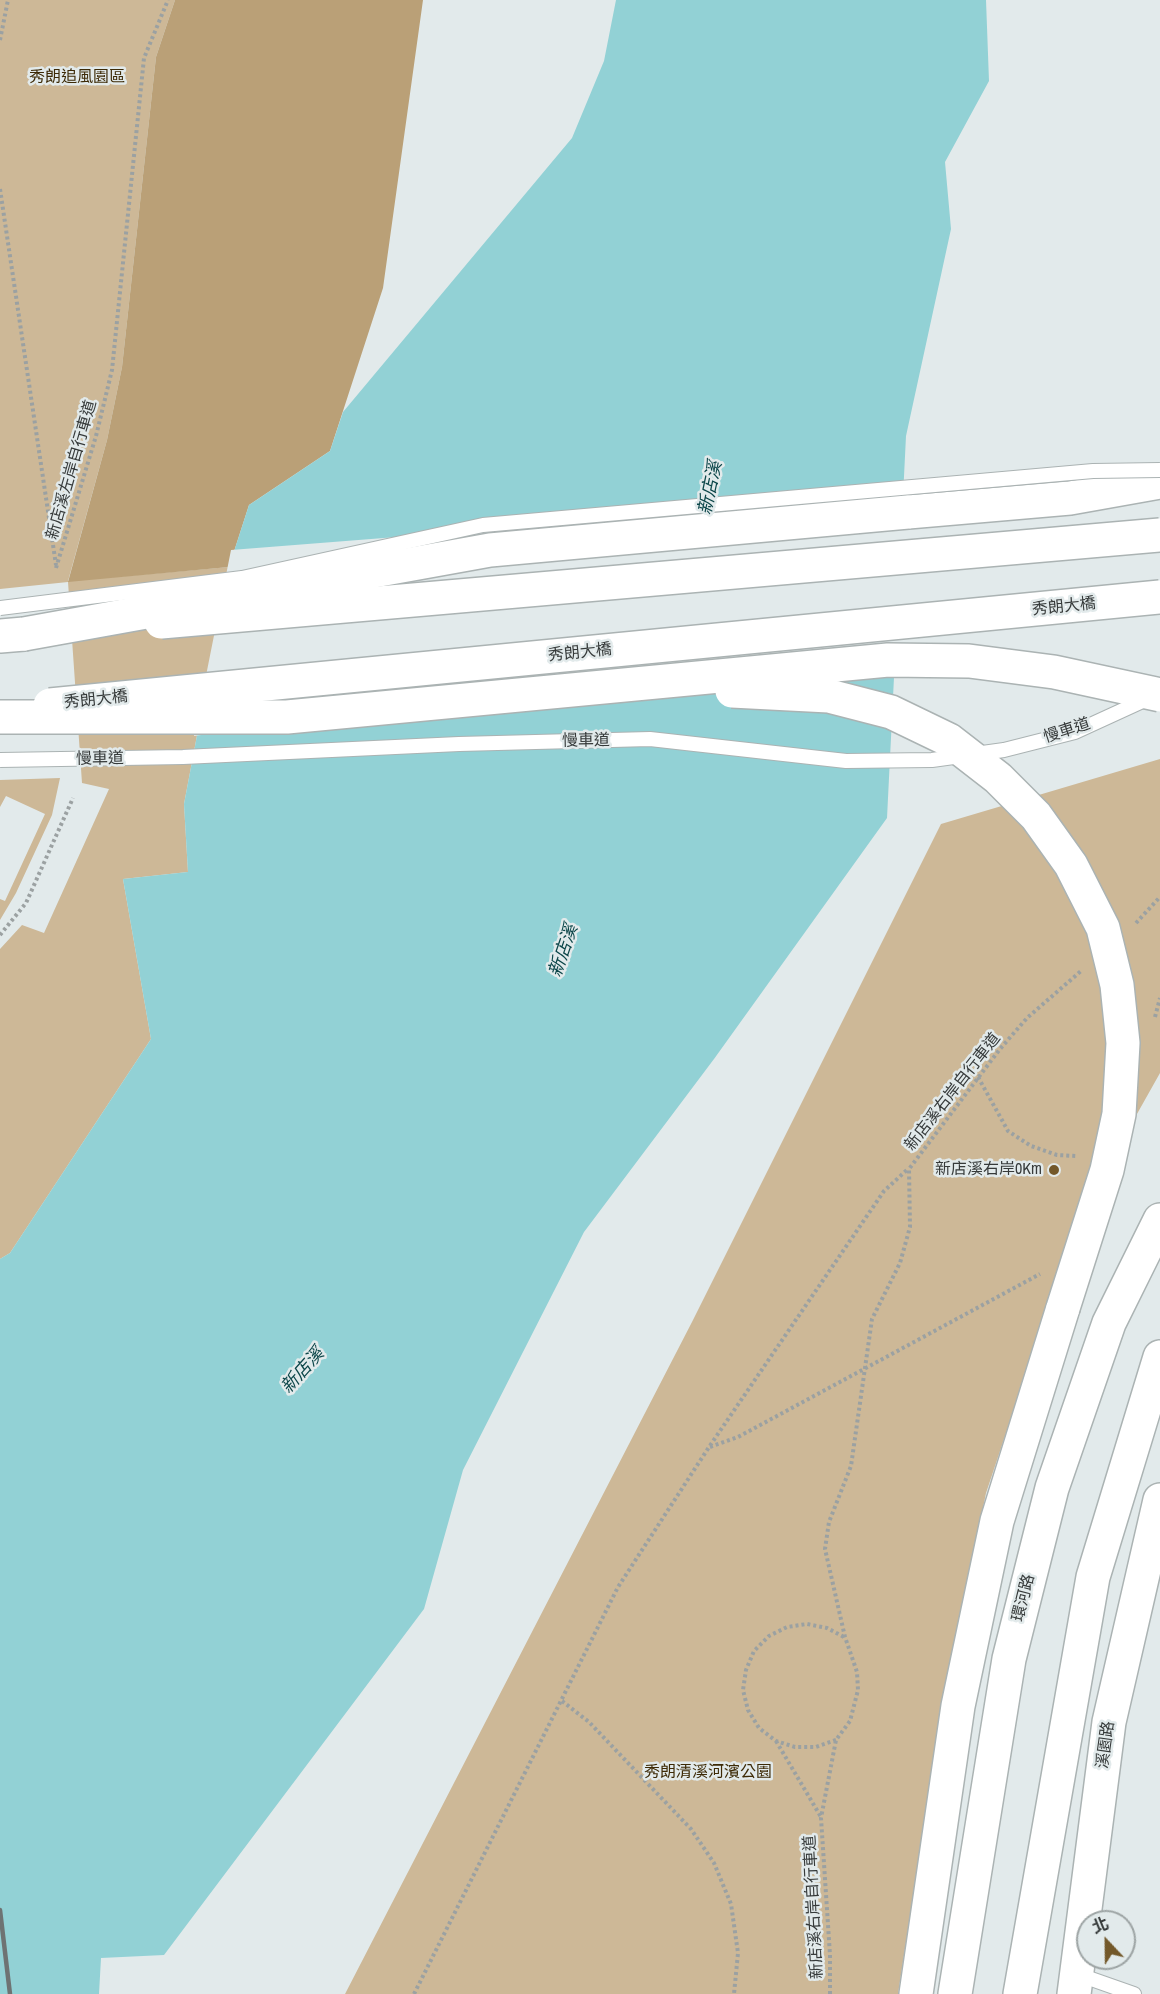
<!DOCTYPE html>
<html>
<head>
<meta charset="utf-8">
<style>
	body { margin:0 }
	#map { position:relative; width:1160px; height:1994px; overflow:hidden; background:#e2eaeb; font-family:"Archivo Narrow","Noto Sans TC",sans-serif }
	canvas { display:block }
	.north { position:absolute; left:1076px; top:1910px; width:60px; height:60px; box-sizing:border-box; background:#e2eaeb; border:2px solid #9da4a4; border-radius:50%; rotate:338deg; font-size:16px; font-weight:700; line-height:24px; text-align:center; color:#363a3a }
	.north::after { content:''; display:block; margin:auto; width:21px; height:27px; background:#73582a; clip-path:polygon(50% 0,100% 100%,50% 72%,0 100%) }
</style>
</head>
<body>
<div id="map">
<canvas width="1160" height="1994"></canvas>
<div class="north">北</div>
</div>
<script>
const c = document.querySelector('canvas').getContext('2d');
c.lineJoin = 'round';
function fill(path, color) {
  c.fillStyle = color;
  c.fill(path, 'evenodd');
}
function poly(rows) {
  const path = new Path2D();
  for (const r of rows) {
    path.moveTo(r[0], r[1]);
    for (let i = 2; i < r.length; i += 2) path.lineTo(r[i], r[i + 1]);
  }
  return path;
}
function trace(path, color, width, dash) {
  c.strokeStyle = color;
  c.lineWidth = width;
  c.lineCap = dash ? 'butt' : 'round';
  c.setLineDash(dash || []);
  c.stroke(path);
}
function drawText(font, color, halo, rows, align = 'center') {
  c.font = font + ' "Archivo Narrow","Noto Sans TC",sans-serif';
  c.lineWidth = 5;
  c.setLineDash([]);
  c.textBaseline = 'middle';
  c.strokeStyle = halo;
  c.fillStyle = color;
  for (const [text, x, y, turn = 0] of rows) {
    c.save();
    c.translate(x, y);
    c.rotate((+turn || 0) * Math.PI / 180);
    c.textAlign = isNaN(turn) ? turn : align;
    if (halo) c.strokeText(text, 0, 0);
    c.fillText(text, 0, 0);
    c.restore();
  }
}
fill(poly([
	[0,0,175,0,156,57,122,367,107,440,68,581,229,567,184,804,188,872,123,879,151,1039,10,1253,0,1259,0,949,22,925,44,933,109,789,82,783,68,582,0,589],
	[1160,759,1160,1073,1119,1146,1060,1271,986,1493,939,1729,898,1994,345,1994,692,1322,941,824],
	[60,778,52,815,16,893,0,920,0,899,5,901,45,814,6,796,0,807,0,780]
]), '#cdb897');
fill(poly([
	[175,0,423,0,383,288,330,451,249,505,229,567,68,582,107,440,122,367,156,57]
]), '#baa077');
fill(poly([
	[616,0,986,0,989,81,945,162,951,229,906,436,887,818,714,1059,584,1232,463,1470,424,1609,164,1955,101,1958,99,1994,0,1994,0,1259,10,1253,151,1039,123,879,188,872,184,804,229,567,249,505,330,451,343,412,572,138,604,61]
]), '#92d1d5');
fill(poly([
	[906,497,898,648,495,694,194,736,231,550]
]), '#e2eaeb');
const lane = poly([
	[1077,1974,1134,1994]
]);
const secondary = poly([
	[0,636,24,634],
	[1074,1994,1109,1722,1160,1500]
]);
const highway = poly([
	[908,512,1070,498,1160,482],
	[916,1994,958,1706,982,1592,997,1521,1063,1308],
	[955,1994,1009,1659,1052,1488,1109,1323,1160,1220],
	[1020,1994,1093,1577,1160,1357]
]);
trace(lane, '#abb3b3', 16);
trace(secondary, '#abb3b3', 36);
trace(highway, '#abb3b3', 36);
trace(poly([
	[0,40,8,0],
	[0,189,56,565],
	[56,568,96,436,112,370,144,58,168,0],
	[1136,923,1160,897],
	[0,935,26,903,73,798],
	[1155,1017,1160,998],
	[978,1077,1008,1131,1031,1146,1057,1155,1076,1156],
	[710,1447,738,1437,1040,1274],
	[562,1701,589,1722,691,1829,714,1863,731,1904,738,1953,734,1994],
	[836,1740,816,1747,795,1747,776,1741,759,1728,748,1710,743,1690,746,1670,754,1651,769,1636,787,1627,807,1624,827,1628,844,1637],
	[776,1741,821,1817],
	[414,1994,618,1587,709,1447,884,1191,908,1169],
	[830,1994,830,1955,821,1818,836,1740,850,1721,858,1690,857,1672,845,1637,825,1549,829,1522,851,1466,872,1319,900,1263,910,1227,909,1169,1000,1049,1027,1018,1081,971]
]), '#9ba1a2', 4, [3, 3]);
trace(lane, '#fff', 14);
trace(secondary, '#fff', 33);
trace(highway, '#fff', 33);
trace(poly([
	[0,1910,10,1994]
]), '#6e7373', 4.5);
const laneBridge = poly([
	[0,608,242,578,483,525,1093,471,1160,470],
	[0,760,183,757,459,744,650,739,846,761,932,760,1004,750,1075,732,1147,699]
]);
const secondaryBridge = poly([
	[161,622,1160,535],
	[50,705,1160,597]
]);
const highwayBridge = poly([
	[24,634,490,550,908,512],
	[732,691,829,696,891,712,949,740,998,778,1036,816,1071,865,1103,928,1117,985,1123,1043,1119,1114,1107,1170,1063,1308],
	[0,717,287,717,888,660,969,661,1054,672,1160,695]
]);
trace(laneBridge, '#abb3b3', 16, []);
trace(secondaryBridge, '#abb3b3', 36, []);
trace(highwayBridge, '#abb3b3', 36, []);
trace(laneBridge, '#fff', 14);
trace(secondaryBridge, '#fff', 33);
trace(highwayBridge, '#fff', 33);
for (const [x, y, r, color] of [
	[1054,1170,6,"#73582a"]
]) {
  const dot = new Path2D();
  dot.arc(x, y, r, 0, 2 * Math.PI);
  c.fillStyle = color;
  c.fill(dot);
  trace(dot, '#e2eaeb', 2);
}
drawText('16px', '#3d2a06', '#e2eaeb', [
	["秀朗追風園區",77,78],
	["秀朗清溪河濱公園",708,1773]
]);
drawText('16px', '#363a3a', '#e2eaeb', [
	["新店溪左岸自行車道",72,470,-74],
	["秀朗大橋",1064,607,-6],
	["秀朗大橋",580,653,-6],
	["秀朗大橋",96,700,-6],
	["慢車道",1067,731,-18],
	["慢車道",586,741,-1],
	["慢車道",100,759,-1],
	["新店溪右岸自行車道",953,1092,-52],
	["環河路",1024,1598,-76],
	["溪園路",1106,1745,-82],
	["新店溪右岸自行車道",814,1907,-93]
]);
drawText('16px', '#363a3a', '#e2eaeb', [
	["新店溪右岸0Km",1042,1170]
], 'right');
drawText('italic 18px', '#0c4649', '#e2eaeb', [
	["新店溪",711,488,-78],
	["新店溪",564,951,-71],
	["新店溪",303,1371,-48]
]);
</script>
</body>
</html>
